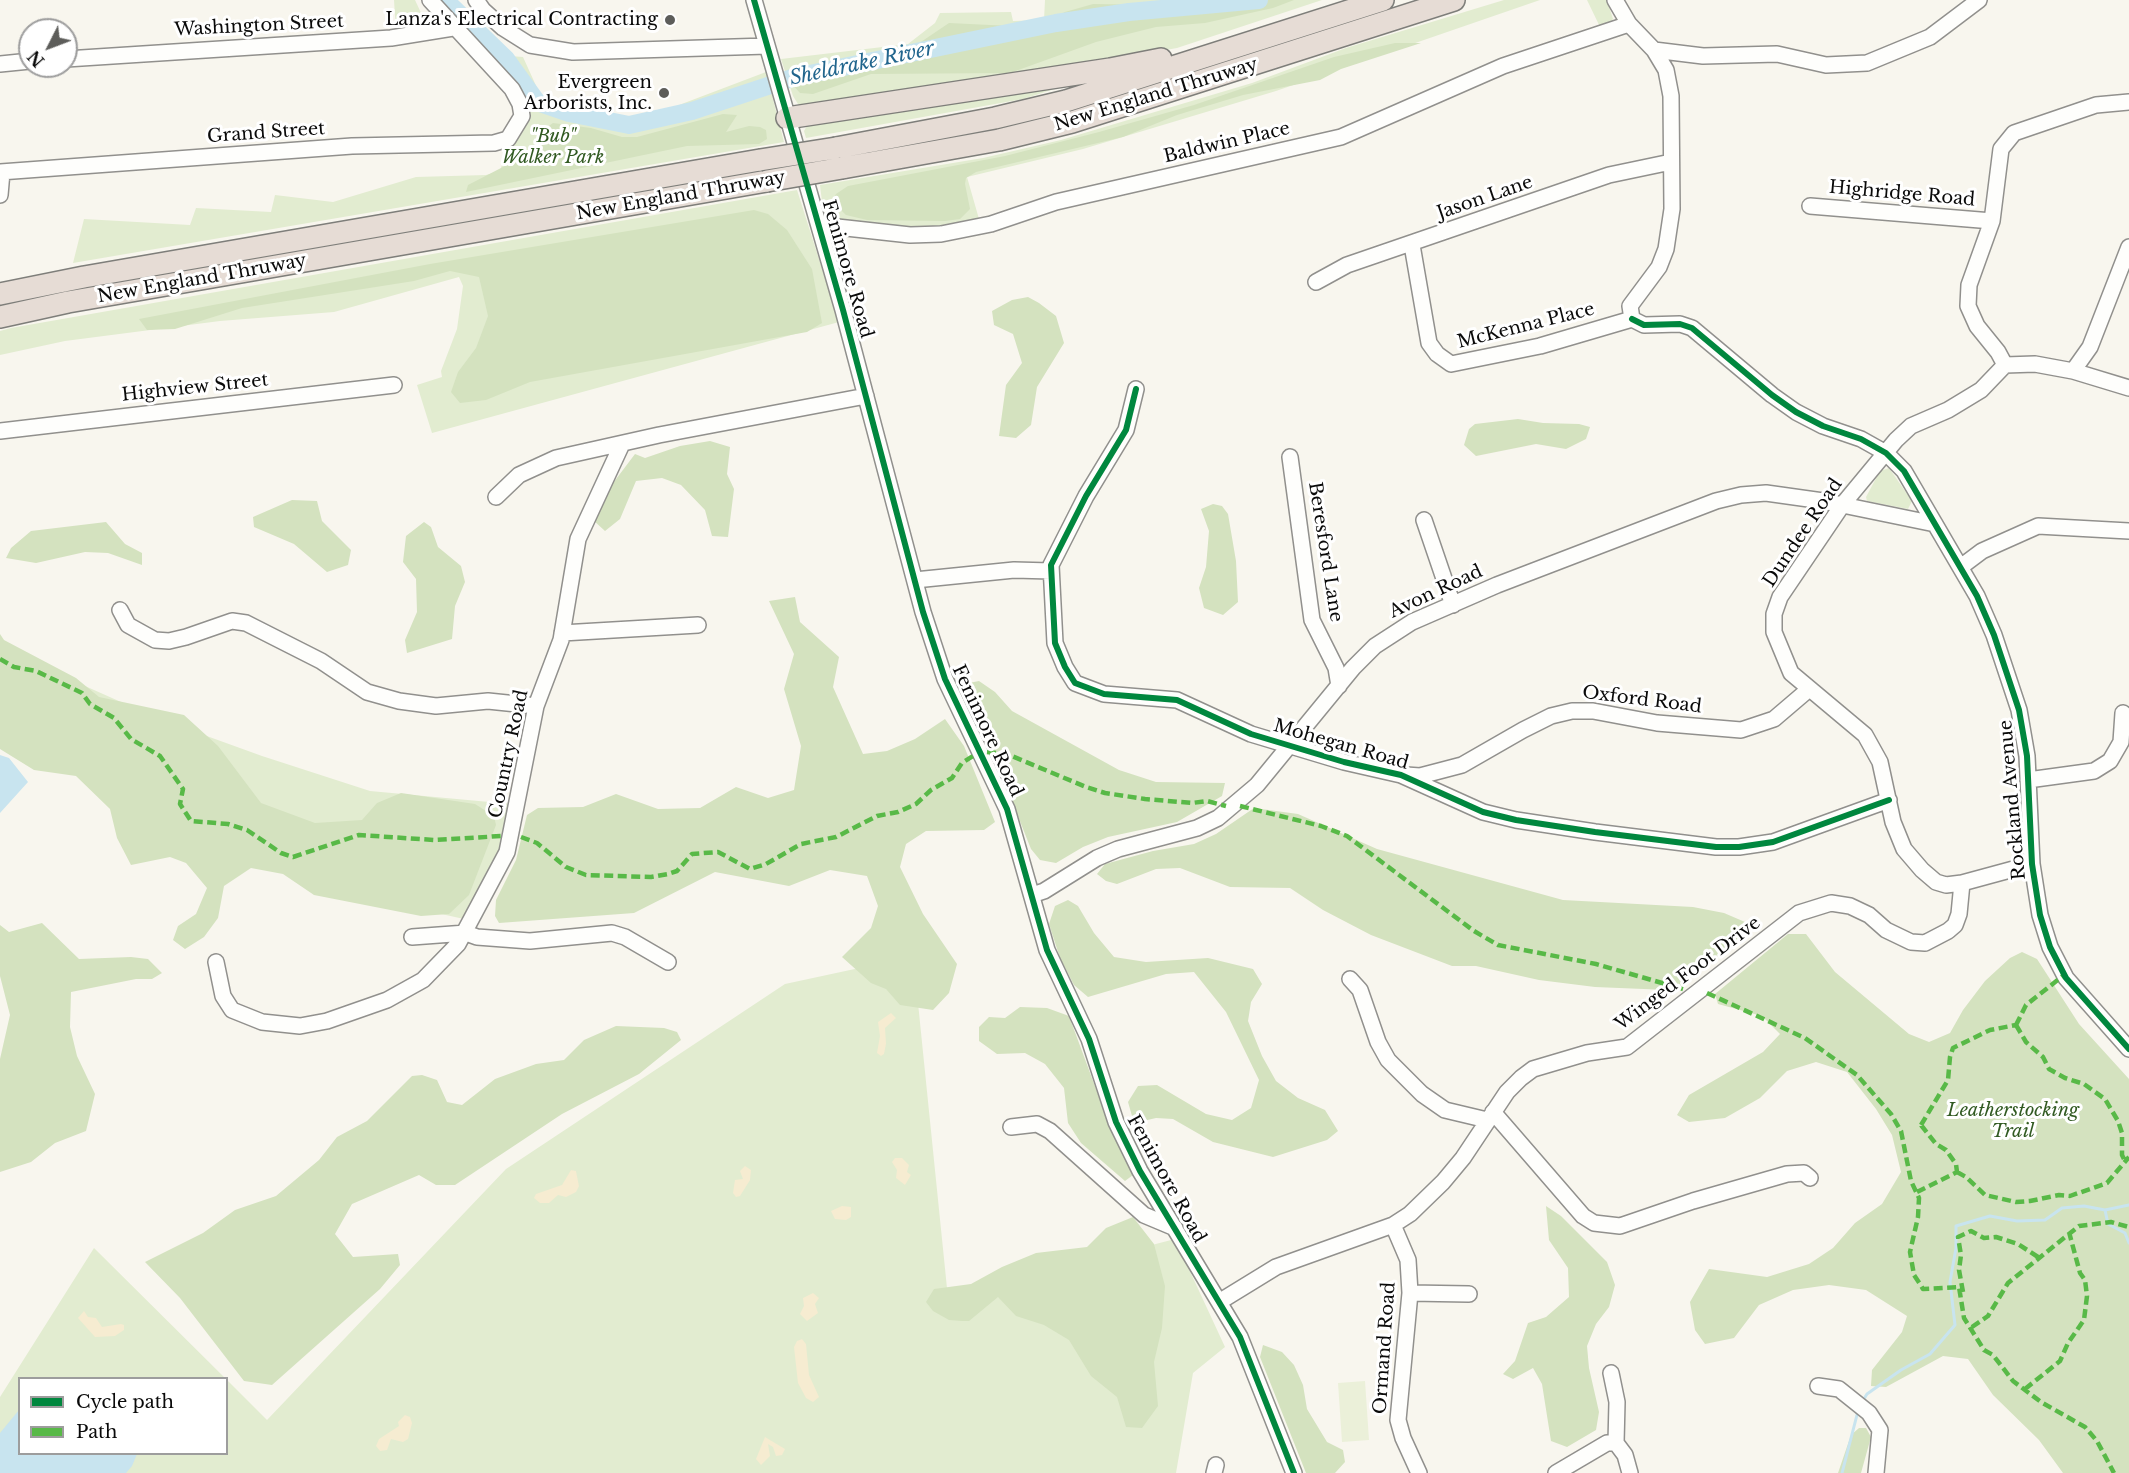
<!DOCTYPE html>
<html>
<head>
<meta charset="utf-8">
<style>
	body { margin:0 }
	#map { position:relative; width:2129px; height:1473px; overflow:hidden; background:#f8f6ee; font-family:"Libre Baskerville",serif }
	canvas { display:block }
	.legend { position:absolute; left:18px; top:1377px; width:210px; height:78px; box-sizing:border-box; background:#fff; border:2px solid #9d9d9d; margin:0; padding:8px 10px; list-style:none; font-size:18px; color:#0a0a0a }
	.legend li { display:flex; align-items:center; gap:12px; height:30px }
	.legend b { width:30px; border:2px solid #9d9d9d }
	.north { position:absolute; left:18px; top:18px; width:60px; height:60px; box-sizing:border-box; background:#fff; border:2px solid #9d9d9d; border-radius:50%; rotate:228deg; font-size:16px; font-weight:700; line-height:24px; text-align:center; color:#0a0a0a }
	.north::after { content:''; display:block; margin:auto; width:21px; height:27px; background:#5d5d5a; clip-path:polygon(50% 0,100% 100%,50% 72%,0 100%) }
</style>
</head>
<body>
<div id="map">
<canvas width="2129" height="1473"></canvas>
<ul class="legend">
<li><b style="height:8px;background:#00873e"></b>Cycle path</li>
<li><b style="height:8px;background:#58b947"></b>Path</li>
</ul>
<div class="north">N</div>
</div>
<script>
const c = document.querySelector('canvas').getContext('2d');
c.lineJoin = 'round';
function fill(path, color) {
  c.fillStyle = color;
  c.fill(path, 'evenodd');
}
function poly(rows) {
  const path = new Path2D();
  for (const r of rows) {
    path.moveTo(r[0], r[1]);
    for (let i = 2; i < r.length; i += 2) path.lineTo(r[i], r[i + 1]);
  }
  return path;
}
function trace(path, color, width, dash) {
  c.strokeStyle = color;
  c.lineWidth = width;
  c.lineCap = dash ? 'butt' : 'round';
  c.setLineDash(dash || []);
  c.stroke(path);
}
function drawText(font, color, halo, rows, align = 'center') {
  c.font = font + ' "Libre Baskerville",serif';
  c.lineWidth = 6;
  c.setLineDash([]);
  c.textBaseline = 'middle';
  c.strokeStyle = halo;
  c.fillStyle = color;
  for (const [text, x, y, turn = 0] of rows) {
    c.save();
    c.translate(x, y);
    c.rotate((+turn || 0) * Math.PI / 180);
    c.textAlign = isNaN(turn) ? turn : align;
    if (halo) c.strokeText(text, 0, 0);
    c.fillText(text, 0, 0);
    c.restore();
  }
}
fill(poly([
	[394,0,415,0,422,15,423,22,420,28,396,32],
	[432,0,454,0,510,56,523,57,543,101,633,119,674,111,679,105,766,72,784,142,73,263,84,219,190,225,196,208,271,212,275,195,333,202,416,177,486,175,500,171,507,148,513,148,526,115],
	[1045,0,1322,0,1177,48,1048,71,806,108,798,104,793,96,781,59,908,44,935,23,940,13,1011,12,1013,21,1044,20],
	[1504,0,1540,0,1276,91,1083,149,967,177,979,219,925,230,843,222,822,202,820,185,983,158,1061,140,1252,83,1346,48],
	[1587,0,1607,0,1613,19,1609,25,1601,29],
	[1060,84,1061,87,1023,99,806,138,804,131,808,124],
	[797,190,839,322,432,433,417,385,442,377,441,371,457,329,463,286,459,277,334,312,220,321,65,341,0,355,0,331,11,328],
	[1889,468,1912,501,1908,509,1867,501,1866,497,1880,471],
	[0,642,40,666,157,718,262,756,370,791,511,804,501,853,464,919,320,887],
	[864,967,918,1003,948,1298,1175,1239,1225,1347,1193,1373,1176,1473,0,1473,0,1397,94,1248,225,1378,20,1378,20,1454,226,1454,227,1380,267,1420,506,1169,785,984]
]), '#e2ecd0');
fill(poly([
	[1167,0,1294,0,1273,8,1205,23,1156,27,1096,42,1010,73,871,74,813,94,800,93,793,85,802,67,912,48,949,23,1011,26,1040,25,1065,12,1093,4,1157,5],
	[1395,43,1421,43,1341,69,1320,80,1243,95,1177,115,1123,137,976,172,966,178,965,184,970,209,960,219,945,221,867,220,846,215,832,201,836,194,848,186,1005,156,1099,132,1194,105,1334,57],
	[723,114,737,115,726,132,749,126,760,127,766,130,767,139,759,144,687,146,466,192,468,185,534,151,546,128,553,123,591,128,622,137,637,137],
	[754,210,768,214,787,230,812,269,822,323,807,332,530,382,486,400,460,403,451,392,458,372,476,348,488,316,479,277,450,271,414,281,242,308,175,329,147,330,139,319,430,264],
	[1028,297,1039,303,1056,316,1064,343,1037,387,1031,425,1016,438,999,436,1006,385,1022,363,1013,334,994,325,992,311,1012,300],
	[1518,419,1543,423,1579,424,1590,427,1586,439,1566,449,1536,444,1476,456,1464,445,1469,429,1475,424],
	[710,441,730,447,727,474,734,489,728,537,712,536,705,510,681,485,662,478,636,481,620,519,605,531,593,520,601,499,635,454,645,458,680,446],
	[292,500,317,501,322,521,351,550,348,565,327,572,294,544,254,527,253,517],
	[1213,504,1222,506,1228,514,1236,561,1238,602,1223,615,1204,608,1199,588,1206,567,1209,531,1201,509],
	[106,522,125,544,142,553,142,565,108,553,85,552,36,563,6,558,11,548,31,531],
	[424,522,431,527,438,547,461,566,465,582,455,606,452,639,407,653,405,640,417,612,416,579,403,562,406,536],
	[795,597,800,622,839,657,833,687,863,754,887,751,915,739,945,719,964,746,995,822,984,830,926,831,906,844,900,867,923,914,957,964,949,993,933,1010,900,1005,886,989,871,983,842,957,871,928,878,906,867,876,830,870,789,886,715,872,634,913,499,923,495,916,496,900,516,860,527,815,538,808,583,807,616,794,658,809,700,808,736,787,768,798,794,790,801,746,784,689,794,654,769,601],
	[0,634,4,640,76,678,99,697,184,715,218,746,261,803,315,823,362,820,377,803,401,793,475,804,494,816,496,825,469,895,449,914,421,916,314,895,283,874,251,868,224,886,218,918,204,937,185,949,173,940,178,926,196,914,207,888,186,863,170,857,131,865,117,838,110,809,76,776,34,770,0,749],
	[979,681,995,692,1012,711,1119,770,1156,782,1225,783,1222,796,1177,822,1108,837,1083,847,1056,863,1040,860,1031,849,991,748,964,695,969,683],
	[1254,808,1298,814,1377,849,1563,900,1693,907,1724,913,1745,922,1751,932,1678,988,1668,990,1595,987,1539,980,1476,966,1452,966,1371,935,1323,910,1290,888,1230,887,1180,868,1156,869,1117,884,1106,881,1097,874,1105,864,1153,851,1194,844,1216,834],
	[1068,900,1078,906,1094,933,1114,957,1146,962,1208,958,1253,969,1262,984,1251,1002,1248,1021,1262,1056,1276,1081,1298,1098,1325,1110,1338,1131,1327,1140,1273,1157,1213,1142,1173,1119,1156,1118,1139,1122,1132,1116,1128,1102,1138,1086,1157,1085,1206,1114,1232,1120,1251,1108,1259,1080,1226,1012,1194,972,1166,974,1088,997,1074,985,1060,958,1049,924,1055,906],
	[42,923,79,959,131,957,148,959,162,973,152,979,136,979,71,992,70,1027,77,1056,95,1094,86,1131,55,1143,31,1162,0,1172,0,1059,10,1015,0,976,0,925,9,932],
	[1788,934,1806,934,1835,972,1909,1034,1929,1042,1950,1033,1963,1010,1985,981,2010,958,2022,952,2037,959,2079,1024,2129,1079,2129,1473,2063,1473,2039,1440,1993,1395,1968,1359,1943,1356,1886,1387,1871,1386,1872,1370,1902,1332,1907,1316,1866,1290,1829,1285,1793,1290,1759,1305,1734,1338,1705,1344,1695,1330,1690,1302,1709,1269,1767,1277,1809,1264,1833,1248,1855,1223,1882,1204,1901,1172,1892,1135,1876,1109,1847,1072,1816,1062,1787,1071,1760,1098,1725,1118,1689,1122,1677,1115,1689,1095,1763,1052,1780,1034,1762,1016,1718,1004,1715,994],
	[1020,1007,1047,1008,1069,1016,1106,1116,1133,1175,1125,1181,1081,1143,1068,1123,1064,1088,1045,1064,1025,1053,997,1054,979,1041,979,1027,989,1017,1005,1018],
	[616,1026,664,1028,677,1032,681,1040,639,1074,562,1114,455,1185,436,1185,419,1175,352,1204,335,1234,353,1257,398,1254,400,1265,380,1289,272,1385,244,1381,180,1298,145,1262,203,1233,235,1210,276,1196,319,1160,337,1137,367,1121,412,1076,422,1075,437,1080,447,1102,462,1105,495,1079,536,1064,564,1060,584,1040],
	[1546,1206,1561,1216,1607,1262,1615,1285,1609,1307,1596,1324,1587,1346,1589,1368,1599,1412,1596,1430,1567,1447,1551,1441,1542,1384,1533,1368,1513,1379,1503,1374,1515,1361,1528,1323,1546,1317,1569,1297,1568,1268,1549,1240],
	[1133,1217,1154,1244,1165,1286,1162,1328,1154,1362,1158,1406,1142,1428,1126,1427,1117,1397,1091,1376,1069,1340,1044,1325,1016,1316,998,1297,969,1321,962,1321,949,1320,933,1311,926,1302,934,1289,971,1284,1002,1267,1036,1253,1087,1247,1106,1228],
	[1263,1345,1282,1352,1294,1365,1303,1385,1307,1409,1327,1442,1343,1450,1345,1462,1335,1473,1306,1473,1260,1357],
	[1859,1428,1866,1428,1871,1437,1861,1473,1838,1473,1851,1435]
]), '#d4e2bf');
fill(poly([
	[891,1013,896,1018,885,1028,886,1044,884,1054,881,1056,877,1053,880,1036,878,1022],
	[895,1158,902,1158,909,1165,907,1172,911,1175,905,1185,896,1178,897,1170,892,1162],
	[745,1166,751,1170,750,1180,740,1196,736,1197,733,1193,735,1180,743,1179,740,1171],
	[571,1170,576,1171,579,1186,576,1192,566,1197,558,1195,549,1203,540,1203,534,1198,536,1194,562,1185],
	[842,1206,851,1207,851,1217,846,1220,835,1219,831,1211],
	[813,1293,819,1298,815,1304,818,1313,807,1321,800,1314,804,1306,803,1298],
	[84,1311,88,1317,96,1318,102,1327,121,1324,124,1325,124,1330,115,1336,95,1337,78,1318],
	[802,1339,806,1344,809,1375,819,1397,813,1402,806,1398,798,1383,794,1347,797,1341],
	[405,1415,410,1417,412,1423,408,1439,403,1442,391,1439,387,1450,380,1451,376,1446,379,1439,399,1426,398,1422],
	[765,1437,785,1449,782,1455,776,1456,773,1447,768,1444,770,1456,761,1465,756,1459]
]), '#f6ecd1');
fill(poly([
	[1365,1381,1369,1440,1342,1442,1338,1383]
]), '#ebf0d9');
fill(poly([
	[0,755,9,758,28,782,0,813],
	[19,1410,20,1454,137,1454,132,1466,126,1473,0,1473,0,1433]
]), '#c8e4ef');
trace(poly([
	[2105,1210,2108,1224,2125,1233,2129,1243],
	[1862,1402,1867,1394,1901,1370,1930,1354,1955,1325,1950,1282,1956,1248,1956,1226,1990,1216,2017,1221,2045,1220,2062,1208,2084,1206,2105,1210,2129,1205],
	[1842,1473,1858,1411]
]), '#c8e4ef', 3);
trace(poly([
	[445,0,506,59,537,102,569,113,629,125,692,111,795,77,1056,23,1129,12,1259,0]
]), '#c8e4ef', 18);
const minor = poly([
	[476,0,483,10,503,28,530,45,573,52,767,46],
	[754,0,843,310,923,612,945,679,1007,809,1047,950,1089,1039,1116,1122,1140,1171,1240,1337,1294,1473],
	[1615,0,1629,24,1654,50,1666,70,1671,96,1672,209,1666,249,1659,267,1630,306,1632,319],
	[1654,50,1703,56,1777,54,1826,65,1867,63,1930,37,1979,0],
	[66,59,391,38,453,28],
	[0,64,30,61],
	[0,172,352,146,494,143,508,139,522,116,520,104,512,89,430,0],
	[0,195,2,172],
	[1810,206,1992,221],
	[819,225,910,235,941,234,991,224,1056,202,1341,137,1503,66,1629,24],
	[1412,245,1429,343,1437,354,1451,364,1540,346,1632,319],
	[1316,282,1347,265,1609,175,1671,162],
	[1632,319,1644,325,1680,324,1692,328,1772,395,1796,412,1823,426,1861,439,1886,453,1904,471,1977,596,1994,635,2019,710,2027,756,2032,864,2040,915,2050,947,2066,978,2129,1049],
	[2005,365,1998,352,1977,326,1968,306,1969,285,1992,221,2001,149,2014,133,2096,105,2129,102],
	[2073,371,2090,347,2129,247],
	[1136,389,1126,430,1086,496,1051,565,1055,643,1065,667,1075,683,1104,694,1177,700,1251,734,1344,762,1401,775,1483,812,1516,820,1595,832,1716,847,1739,847,1773,842,1889,800],
	[0,431,394,385],
	[1290,457,1312,620,1336,668,1339,686],
	[496,497,519,475,556,458,659,435,866,396],
	[1424,520,1453,605],
	[1962,566,1982,551,2038,526,2129,531],
	[915,580,1014,570,1051,571],
	[120,610,128,625,155,640,169,641,186,637,232,621,246,623,321,661,367,692,399,701,436,706,488,701,536,706],
	[562,633,698,625],
	[1406,775,1420,776,1462,765,1523,730,1551,716,1572,711,1593,711,1657,723,1741,730,1774,719,1808,690],
	[2028,780,2094,771,2110,761,2121,742,2123,713],
	[2032,864,1962,883,1946,885,1936,882,1922,870,1904,849,1893,822,1880,762,1865,735,1791,673,1774,632,1774,614,1780,597,1843,504,1896,440,1911,426,1948,410,1981,390,2005,365,2035,364,2073,371,2129,388],
	[1032,895,1044,891,1097,858,1118,849,1197,828,1218,818,1257,785,1353,668,1375,646,1412,622,1497,585,1716,501,1741,495,1766,493,1823,501,1935,524],
	[412,937,466,933,477,937,530,941,612,933,625,937,668,962],
	[216,962,223,996,232,1010,262,1022,300,1026,327,1021,387,1000,423,980,458,944,507,852,536,706,561,640,578,539,622,444],
	[1350,979,1360,990,1378,1042,1388,1060,1422,1094,1445,1110,1487,1120],
	[1493,1112,1583,1216,1594,1223,1620,1226,1693,1201,1787,1174,1804,1173,1810,1178],
	[1011,1127,1037,1124,1050,1131,1144,1215,1175,1228],
	[1393,1225,1408,1260,1410,1293,1398,1420,1403,1438,1419,1473],
	[1410,1293,1469,1294],
	[1219,1302,1276,1267,1393,1225,1410,1214,1443,1182,1463,1158,1507,1092,1521,1078,1533,1069,1587,1053,1627,1047,1799,913,1831,903,1850,906,1869,915,1886,930,1911,942,1925,943,1948,931,1955,925,1959,914,1962,883],
	[1611,1373,1617,1402,1616,1443,1625,1455,1630,1473],
	[1818,1386,1839,1389,1869,1413,1880,1430,1876,1473],
	[1214,1473,1216,1465],
	[1556,1473,1607,1443,1616,1443]
]);
const highway = poly([
	[787,118,1110,69,1161,59],
	[836,148,995,118,1066,101,1383,0],
	[842,168,999,140,1072,122,1454,0],
	[0,294,84,277,760,160],
	[0,317,68,302,767,181]
]);
trace(minor, '#91908d', 18);
trace(highway, '#7e7e7a', 24);
trace(minor, '#fefefc', 15);
trace(highway, '#e6dcd5', 21);
const highwayBridge = poly([
	[760,160,836,148],
	[767,181,842,168]
]);
trace(highwayBridge, '#7e7e7a', 24, []);
trace(highwayBridge, '#e6dcd5', 21);
trace(poly([
	[0,659,14,667,36,671,82,693,90,704,114,718,131,739,160,756,183,789,180,804,191,821,228,824,247,830,281,853,293,857,359,835,434,840,502,836],
	[987,752,1007,754,1086,787,1105,793,1145,799,1192,803,1207,801,1226,806],
	[1240,806,1321,826,1347,836,1474,931,1498,945,1596,964,1683,989],
	[521,837,537,843,566,867,586,875,651,877,668,874,677,871,692,854,718,852,750,869,766,864,801,844,836,837,877,816,898,812,916,804,931,790,952,778,962,763,973,756],
	[1707,993,1805,1038,1857,1075,1891,1114,1901,1131,1911,1181,1919,1198,1918,1217,1910,1252,1914,1275,1920,1284,1923,1289,1959,1287,1964,1318,1984,1350,1993,1355,2013,1381,2041,1402,2085,1427,2097,1441,2114,1473],
	[2016,1025,2026,1042,2043,1057,2049,1069,2065,1078,2084,1084,2105,1099,2118,1121,2122,1133,2122,1155,2125,1161],
	[2016,1025,2026,1005,2064,975],
	[1921,1125,1948,1080,1950,1057,1953,1048,1990,1030,2016,1025],
	[1921,1125,1936,1144,1946,1150,1956,1164,1957,1172],
	[1957,1172,1966,1177,1985,1195,2016,1202,2030,1201,2059,1195,2070,1196,2107,1183,2129,1157],
	[1917,1192,1957,1172],
	[1963,1292,1959,1270,1961,1255,1958,1237,1971,1231,1984,1238,1996,1237,2018,1244,2038,1257],
	[1972,1327,1988,1316,2008,1283,2079,1226,2111,1222,2129,1227],
	[2025,1389,2060,1361,2068,1343,2084,1320,2087,1296,2085,1280,2080,1273,2069,1232]
]), '#58b947', 4.5, [9, 4.5]);
trace(poly([
	[754,0,843,310,923,612,945,679,1007,809,1047,950,1089,1039,1116,1122,1140,1171,1240,1337,1294,1473],
	[1632,319,1644,325,1680,324,1692,328,1772,395,1796,412,1823,426,1861,439,1886,453,1904,471,1977,596,1994,635,2019,710,2027,756,2032,864,2040,915,2050,947,2066,978,2129,1049],
	[1136,389,1126,430,1086,496,1051,565,1055,643,1065,667,1075,683,1104,694,1177,700,1251,734,1344,762,1401,775,1483,812,1516,820,1595,832,1716,847,1739,847,1773,842,1889,800]
]), '#00873e', 6);
for (const [x, y, r, color] of [
	[670,20,6,"#5d5d5a"],
	[664,93,6,"#5d5d5a"]
]) {
  const dot = new Path2D();
  dot.arc(x, y, r, 0, 2 * Math.PI);
  c.fillStyle = color;
  c.fill(dot);
  trace(dot, '#fff', 2);
}
drawText('18px', '#0a0a0a', '#fff', [
	["Lanza's Electrical Contracting",658,20],
	["Evergreen",652,83],
	["Arborists, Inc.",652,104]
], 'right');
drawText('18px', '#0a0a0a', '#fff', [
	["Washington Street",259,26,-3],
	["New England Thruway",1156,95,-17],
	["Grand Street",266,133,-4],
	["Baldwin Place",1227,143,-13],
	["Highridge Road",1902,194,5],
	["New England Thruway",681,196,-10],
	["Jason Lane",1485,198,-19],
	["Fenimore Road",847,269,74],
	["New England Thruway",202,279,-10],
	["McKenna Place",1526,326,-14],
	["Highview Street",195,388,-6],
	["Dundee Road",1803,533,-56],
	["Beresford Lane",1325,552,81],
	["Avon Road",1436,592,-25],
	["Oxford Road",1642,700,7],
	["Fenimore Road",987,731,65],
	["Mohegan Road",1341,745,16],
	["Country Road",509,754,-78],
	["Rockland Avenue",2013,800,-95],
	["Winged Foot Drive",1688,974,-37],
	["Fenimore Road",1166,1179,61],
	["Ormand Road",1385,1348,-86]
]);
drawText('italic 18px', '#315a22', '#fff', [
	["\"Bub\"",553,137],
	["Walker Park",553,158],
	["Leatherstocking",2013,1111],
	["Trail",2013,1132]
]);
drawText('italic 20px', '#21658d', '#fff', [
	["Sheldrake River",862,64,-12]
]);
</script>
</body>
</html>
